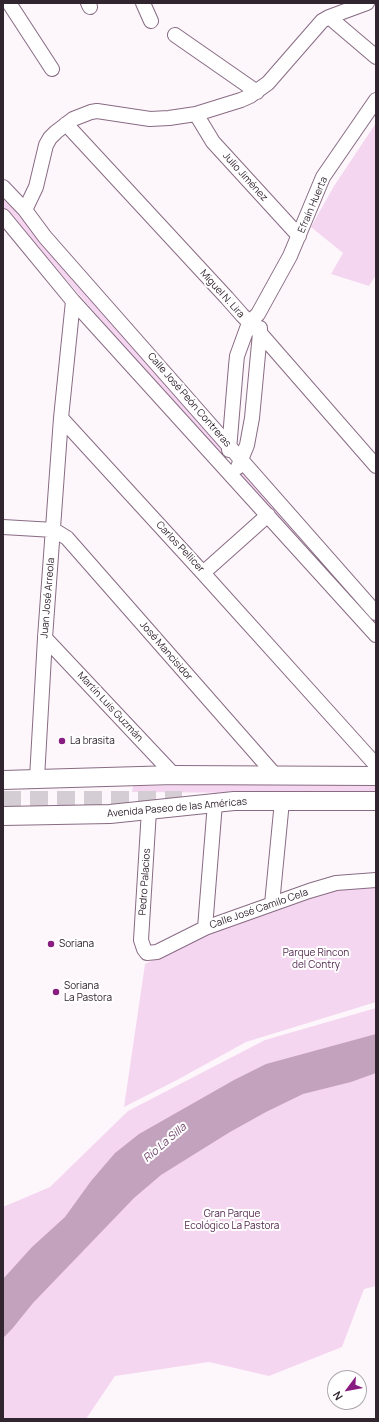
<!DOCTYPE html>
<html>
<head>
<meta charset="utf-8">
<style>
	body { margin:0 }
	#map { position:relative; width:379px; height:1422px; overflow:hidden; background:#fdf7fc; font-family:Manrope,sans-serif }
	canvas { display:block }
	.frame { position:absolute; inset:0; border:4px solid #31252f; pointer-events:none }
	.north { position:absolute; left:327px; top:1370px; width:40px; height:40px; box-sizing:border-box; background:#fff; border:1px solid #ada8ac; border-radius:50%; rotate:238deg; font-size:11px; font-weight:700; line-height:16px; text-align:center; color:#31252f }
	.north::after { content:''; display:block; margin:auto; width:14px; height:18px; background:#891c81; clip-path:polygon(50% 0,100% 100%,50% 72%,0 100%) }
</style>
</head>
<body>
<div id="map">
<canvas width="379" height="1422"></canvas>
<div class="frame"></div>
<div class="north">N</div>
</div>
<script>
const c = document.querySelector('canvas').getContext('2d');
c.lineJoin = 'round';
function fill(path, color) {
  c.fillStyle = color;
  c.fill(path, 'evenodd');
}
function poly(rows) {
  const path = new Path2D();
  for (const r of rows) {
    path.moveTo(r[0], r[1]);
    for (let i = 2; i < r.length; i += 2) path.lineTo(r[i], r[i + 1]);
  }
  return path;
}
function trace(path, color, width, dash) {
  c.strokeStyle = color;
  c.lineWidth = width;
  c.lineCap = dash ? 'butt' : 'round';
  c.setLineDash(dash || []);
  c.stroke(path);
}
function drawText(font, color, halo, rows, align = 'center') {
  c.font = font + ' Manrope,sans-serif';
  c.lineWidth = 4;
  c.setLineDash([]);
  c.textBaseline = 'middle';
  c.strokeStyle = halo;
  c.fillStyle = color;
  for (const [text, x, y, turn = 0] of rows) {
    c.save();
    c.translate(x, y);
    c.rotate((+turn || 0) * Math.PI / 180);
    c.textAlign = isNaN(turn) ? turn : align;
    if (halo) c.strokeText(text, 0, 0);
    c.fillText(text, 0, 0);
    c.restore();
  }
}
fill(poly([
	[376,123,376,275,369,286,331,274,343,253,311,227,334,186],
	[3,197,226,452,221,458,3,207],
	[241,468,376,618,376,632,236,476],
	[376,782,376,794,132,792,133,786],
	[376,886,376,1002,246,1042,177,1080,124,1107,145,964,209,934,266,913,339,888],
	[376,1008,376,1286,364,1289,342,1347,269,1376,209,1362,115,1376,86,1419,3,1419,3,1207,50,1187,128,1111,265,1040]
]), '#f5d6f0');
fill(poly([
	[376,1034,376,1073,351,1082,303,1094,266,1112,230,1132,161,1175,134,1198,33,1303,12,1329,3,1338,3,1279,32,1247,65,1217,91,1181,115,1153,139,1134,234,1080,266,1064]
]), '#c3a2be');
trace(poly([
	[3,800,182,800]
]), '#d4cdd3', 18, [18, 9]);
const minor = poly([
	[9,3,52,69],
	[88,3,90,7],
	[143,3,151,21],
	[329,17,376,57],
	[175,35,257,92],
	[196,114,213,142,299,236],
	[66,124,227,298,242,315,260,333,376,466],
	[3,187,25,210,45,237,376,613],
	[25,210,36,187,46,145,50,138,56,132,73,119,91,112,97,111,150,119,169,118,196,114,241,100,250,96,268,83,322,21,329,17,367,3],
	[3,216,73,301,376,635],
	[61,418,203,573,376,765],
	[229,450,236,366,237,356,249,323,258,314,290,256,323,177,376,100],
	[238,467,247,445,252,418,260,333,260,328],
	[3,527,54,530,67,538,276,776],
	[203,573,268,515],
	[45,638,174,775],
	[37,778,45,638,61,418,73,301],
	[149,810,141,940,144,949,147,953,157,952,205,928,309,891,336,883,376,880],
	[272,904,282,801],
	[205,928,215,803]
]);
const major = poly([
	[3,780,174,775,376,776],
	[3,816,110,814,234,801,376,801]
]);
trace(minor, '#886b83', 16);
trace(major, '#886b83', 20);
trace(minor, '#fff', 14);
trace(major, '#fff', 18);
for (const [x, y, r, color] of [
	[62,741,4,"#891c81"],
	[51,944,4,"#891c81"],
	[56,992,4,"#891c81"]
]) {
  const dot = new Path2D();
  dot.arc(x, y, r, 0, 2 * Math.PI);
  c.fillStyle = color;
  c.fill(dot);
  trace(dot, '#fff', 1.5);
}
drawText('10px', '#31252f', '#fff', [
	["Julio Jiménez",245,177,48],
	["Efraín Huerta",313,205,-67],
	["Miguel N. Lira",222,294,48],
	["Calle José Peón Contreras",189,400,49],
	["Carlos Pellicer",180,547,47],
	["Juan José Arreola",48,598,-85],
	["José Mancisidor",166,651,49],
	["Martín Luis Guzmán",110,707,47],
	["Avenida Paseo de las Américas",177,808,-5],
	["Pedro Palacios",145,882,-86],
	["Calle José Camilo Cela",259,909,-19]
]);
drawText('10px', '#31252f', '#fff', [
	["La brasita",70,741],
	["Soriana",59,944],
	["Soriana",64,986],
	["La Pastora",64,998]
], 'left');
drawText('10px', '#53294f', '#fff', [
	["Parque Rincon",316,953],
	["del Contry",316,965],
	["Gran Parque",232,1214],
	["Ecológico La Pastora",232,1226]
]);
drawText('italic 11px', '#71446b', '#fff', [
	["Río La Silla",165,1143,-41]
]);
</script>
</body>
</html>
